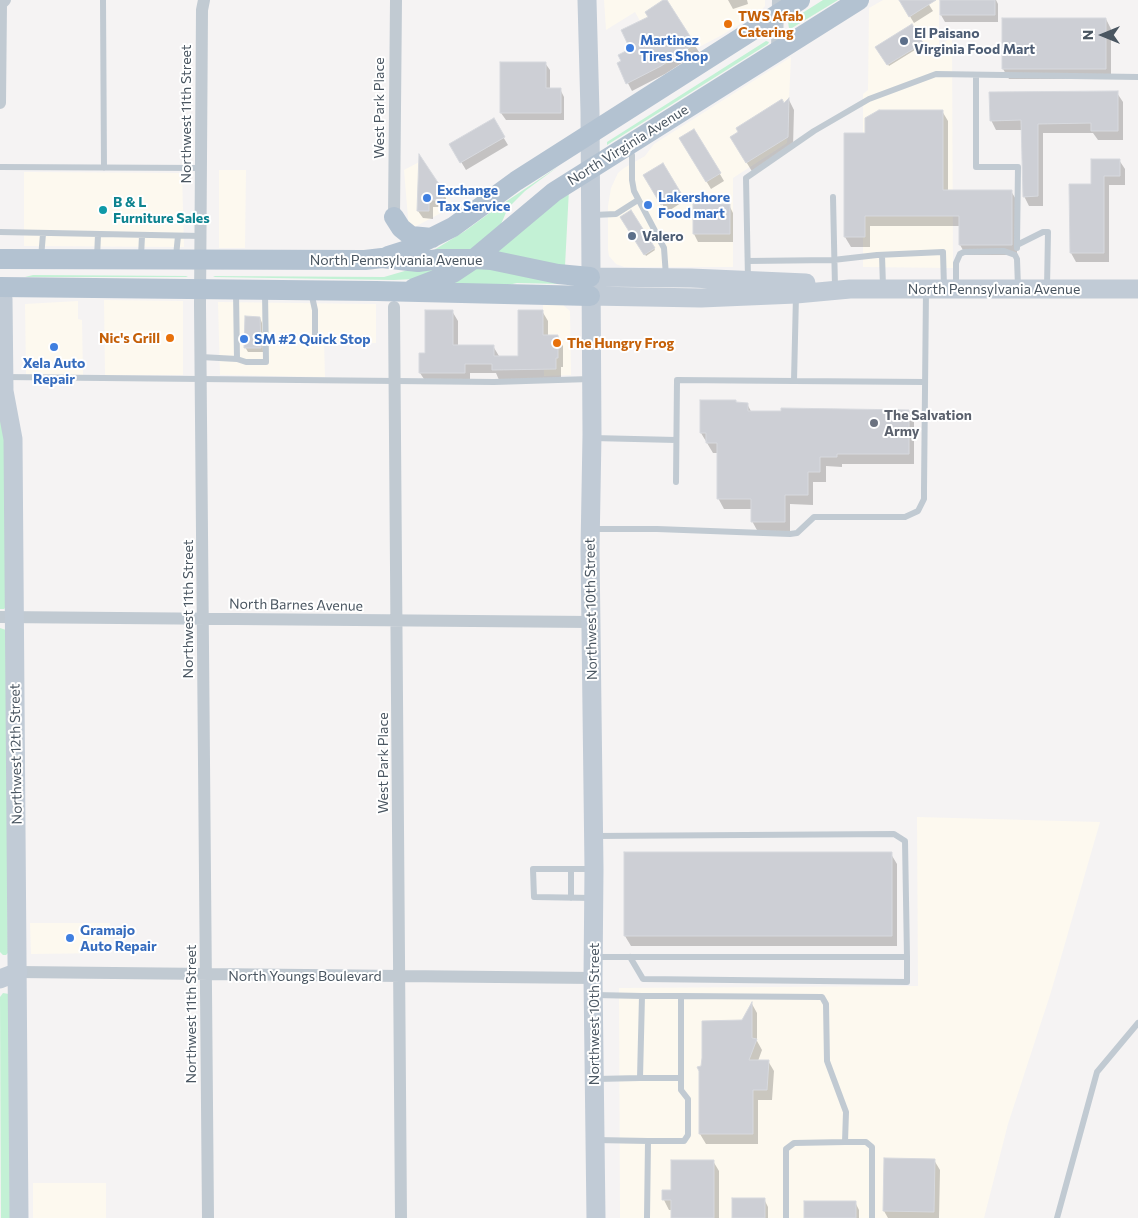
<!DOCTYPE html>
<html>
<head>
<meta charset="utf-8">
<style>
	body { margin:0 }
	#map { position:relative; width:1138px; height:1218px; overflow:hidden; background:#f5f3f3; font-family:Commissioner,sans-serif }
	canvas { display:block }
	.north { position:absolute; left:1078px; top:10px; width:50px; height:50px; -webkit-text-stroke:4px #fff; paint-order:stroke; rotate:270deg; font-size:14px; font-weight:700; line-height:20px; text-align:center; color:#4a5661 }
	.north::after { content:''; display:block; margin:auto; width:18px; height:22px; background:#4a5661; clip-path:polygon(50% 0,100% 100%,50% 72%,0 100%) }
</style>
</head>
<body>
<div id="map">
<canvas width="1138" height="1218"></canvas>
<div class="north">N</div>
</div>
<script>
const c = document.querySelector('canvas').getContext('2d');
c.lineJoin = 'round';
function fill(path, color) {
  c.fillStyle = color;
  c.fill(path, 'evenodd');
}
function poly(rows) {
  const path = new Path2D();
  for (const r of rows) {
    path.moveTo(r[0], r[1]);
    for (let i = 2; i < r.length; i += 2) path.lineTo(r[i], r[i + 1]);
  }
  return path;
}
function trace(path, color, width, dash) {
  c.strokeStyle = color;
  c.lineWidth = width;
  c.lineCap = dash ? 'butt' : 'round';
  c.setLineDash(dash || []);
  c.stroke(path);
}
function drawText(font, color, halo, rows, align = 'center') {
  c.font = font + ' Commissioner,sans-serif';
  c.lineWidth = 4;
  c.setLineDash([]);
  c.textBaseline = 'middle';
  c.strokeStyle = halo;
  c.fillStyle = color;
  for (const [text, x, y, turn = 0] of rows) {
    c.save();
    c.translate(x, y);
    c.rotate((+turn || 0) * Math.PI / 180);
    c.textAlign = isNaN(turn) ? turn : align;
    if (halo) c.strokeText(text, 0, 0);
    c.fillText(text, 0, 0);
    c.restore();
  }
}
fill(poly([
	[604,0,765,0,765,6,760,12,722,35,665,65,635,12,606,30],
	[883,0,939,0,939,46,952,37,953,268,863,267,863,94,868,90,869,8],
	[791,57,787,143,733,178,733,267,624,267,616,264,609,256,608,250,608,206,611,188,618,173,624,168,645,156,654,144],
	[423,160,454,206,409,230,404,170],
	[219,170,246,170,245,248,219,248],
	[24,172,182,173,184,247,24,246],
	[104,300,183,301,183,375,105,375],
	[78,301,78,319,82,320,83,375,26,374,25,304],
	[218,302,376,304,376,343,324,342,325,377,220,375],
	[543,305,563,305,570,311,571,375,544,376],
	[917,817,1100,822,1051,992,1008,1124,984,1218,620,1218,619,988,918,986],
	[30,923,110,923,111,953,31,954],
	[33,1183,106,1183,106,1218,33,1218]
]), '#fdf9ef');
fill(poly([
	[823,0,838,0,792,28,789,28,788,22],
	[766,41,769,42,768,44,607,145,607,142],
	[559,166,525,191,508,208,501,224,477,249,434,250,465,231,495,209],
	[569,189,565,266,494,254],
	[450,265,414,279,394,280,213,277,215,276,384,277,415,268],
	[476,265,565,284,517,283,497,287,444,285],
	[33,275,186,276,188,277,25,277],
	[0,391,4,423,6,607,4,609,0,609],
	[0,628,6,630,8,953,6,955,3,955,0,952],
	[3,993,9,994,12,1218,1,1218,0,997]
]), '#c3f1d5');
fill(poly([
	[665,0,699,52,665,74,632,91,618,64,623,61,650,18],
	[728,0,747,0,748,4,733,9],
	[900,0,926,0,933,11,914,23],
	[941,0,996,0,998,4,998,22,945,22,941,15],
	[1106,19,1111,29,1111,79,1009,79,1003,69],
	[912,26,923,45,889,66,877,47],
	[545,63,550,70,550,89,560,89,564,97,564,120,506,120,501,113],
	[1117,93,1123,102,1123,140,1098,140,1093,133,1043,133,1043,206,1029,206,1024,196,1022,130,996,130,991,120],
	[789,100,794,110,793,147,753,173,737,147],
	[942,111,948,121,948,191,1011,191,1017,201,1017,255,966,255,960,245,960,226,870,226,870,247,851,247,845,237,845,135,866,135],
	[493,120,508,145,466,170,451,145],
	[694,130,724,181,711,189,681,139],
	[420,158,446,198,446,207,433,207,433,219,423,218,418,211],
	[1119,160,1125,169,1125,185,1109,185,1109,262,1076,262,1071,253,1093,186],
	[662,165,684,201,667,212,645,176],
	[694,205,729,205,733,213,733,242,698,242,694,234],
	[631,212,655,250,646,256,622,218],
	[452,311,458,321,458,346,493,346,499,356,519,358,542,311,548,321,548,336,558,336,563,346,563,367,561,367,561,379,499,380,496,373,470,373,470,382,426,382,420,373,426,355],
	[260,318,262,323,263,352,248,352,245,347],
	[737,404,747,404,752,413,909,412,914,422,914,464,842,464,842,467,826,466,826,482,813,482,813,505,790,504,790,532,758,532,752,521,752,509,724,509,718,498,718,453,713,453,701,433],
	[891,854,897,864,897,946,631,946,625,936],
	[752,1004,757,1013,757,1041,762,1050,758,1061,768,1061,774,1071,772,1100,758,1100,758,1144,706,1144,700,1134,702,1066,743,1021],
	[934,1160,940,1170,939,1218,888,1218,884,1211],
	[713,1161,719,1171,719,1218,672,1218,672,1210,669,1210,664,1200,672,1191],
	[764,1199,768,1207,768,1218,734,1218],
	[855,1202,859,1210,859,1218,805,1218]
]), '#0003');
const building = poly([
	[663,0,667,0,695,44,661,66,626,84,617,63,621,61,618,55,630,49,621,30,648,17,645,12,663,0],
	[899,0,936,0,909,17,899,0],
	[940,0,995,0,995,15,940,15,940,0],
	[1002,18,1106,18,1106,69,1002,69,1002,18],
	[912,24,923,43,887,65,875,47,912,24],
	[500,62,546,62,546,88,561,88,561,113,500,113,500,62],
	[1118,91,1118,131,1091,131,1091,123,1038,124,1038,196,1023,197,1021,120,990,121,989,92,1118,91],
	[789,98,788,137,746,163,730,137,738,132,736,128,782,99,784,103,789,98],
	[879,110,943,110,943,190,1012,190,1012,245,959,245,959,216,865,216,865,237,844,237,844,133,865,133,865,118,879,110],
	[494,118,505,137,460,163,449,144,494,118],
	[694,129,721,173,706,182,679,138,694,129],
	[419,154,443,190,443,200,429,200,429,211,417,211,419,154],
	[1091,159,1120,159,1120,176,1104,176,1104,253,1070,253,1069,184,1091,184,1091,159],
	[663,163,681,193,661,205,643,175,663,163],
	[693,204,730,204,730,234,693,234,693,204],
	[631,210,655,248,644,255,620,217,631,210],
	[425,310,453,310,453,345,494,345,494,356,518,356,518,310,543,310,543,335,558,335,558,358,556,358,556,369,492,370,492,364,465,364,465,373,419,373,419,353,425,353,425,310],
	[245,316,260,317,261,348,244,348,245,316],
	[700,400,736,400,736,402,748,403,748,411,781,411,781,408,909,410,909,454,837,454,837,457,820,457,820,472,808,472,808,495,785,495,785,522,751,522,751,499,717,499,717,443,706,443,706,433,700,433,700,400],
	[624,852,892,852,892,936,624,936,624,852],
	[752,1002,752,1038,757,1039,749,1060,769,1060,767,1090,753,1090,753,1134,699,1134,699,1071,697,1067,701,1066,702,1058,702,1021,742,1020,752,1002],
	[884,1158,935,1159,934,1212,883,1211,884,1158],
	[671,1160,714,1160,714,1218,671,1218,671,1200,662,1200,662,1190,671,1190,671,1160],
	[732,1198,765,1198,765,1218,732,1218,732,1198],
	[804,1201,856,1201,856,1218,804,1218,804,1201]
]);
fill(building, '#cdcfd5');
trace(building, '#d7d9de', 1);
trace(poly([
	[103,0,104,168],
	[976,75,976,167,1018,167,1017,245],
	[628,147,632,155,632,180,634,191,664,248,666,276],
	[0,167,201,168],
	[833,197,835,287],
	[594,215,616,214,638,200],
	[0,232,201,236],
	[1017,248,1017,245,1043,232,1048,232,1047,288],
	[882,255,883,287],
	[141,256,142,236],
	[176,256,178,236],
	[41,258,43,234],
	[97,258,98,235],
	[748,261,833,260,877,255,943,252,944,287],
	[748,279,746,178,814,131,869,99,936,74,1138,77],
	[956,286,956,263,960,254,964,252,1004,251,1015,255,1017,259,1018,287],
	[311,292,315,310,315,336],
	[201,357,237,359,236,292],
	[237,359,246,362,266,362,265,292],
	[5,377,494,382,590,379],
	[794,381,925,382],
	[593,438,676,440],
	[676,482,677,380,794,381,796,295],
	[591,529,657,529,790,534,797,533,814,517,905,517,918,511,924,499,924,489,926,290],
	[595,836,894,834,905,841,907,957],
	[571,898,571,869],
	[593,898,534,897,533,869,593,869],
	[596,957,907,957,907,982,643,979,630,957],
	[595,995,642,996,640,1078,597,1079],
	[642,996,681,996,681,1090,688,1099,688,1135,684,1141,648,1141],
	[681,996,822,997,826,1004,827,1061,846,1112,845,1142],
	[640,1078,681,1078],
	[596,1140,648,1141,647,1218],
	[786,1218,786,1149,794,1143,845,1142,866,1142,872,1147,872,1218],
	[1057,1218,1097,1072,1138,1023]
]), '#c1cad2', 6);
trace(poly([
	[204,0,202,10,200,305,208,1218],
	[777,51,778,0],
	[0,103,1,4,5,0],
	[394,217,396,0],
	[394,307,401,1218],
	[0,617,591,622],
	[18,972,593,978]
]), '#c1cad2', 12);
trace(poly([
	[587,0,590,112,592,435,590,550,594,869,593,978,596,1218],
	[590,277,691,278,806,283],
	[0,291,3,299,4,391,13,439,19,1218],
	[590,296,701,298,796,294,850,289,1138,289],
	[0,979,18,972]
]), '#c1cbd6', 19);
trace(poly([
	[394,217,401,228,411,236,432,238],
	[388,256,407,250,453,227,516,181,800,0],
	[0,259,365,260,382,258,418,262,439,259,474,259,491,260,558,274,590,277],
	[0,287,376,291,590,296],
	[414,288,453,273,474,259,554,192,859,0]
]), '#b3c2d1', 20);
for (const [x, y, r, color] of [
	[728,24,5,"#e8710a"],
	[904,41,5,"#5c6f8a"],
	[630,48,5,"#3f7fe0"],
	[427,198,5,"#3f7fe0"],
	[648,205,5,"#3f7fe0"],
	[103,210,5,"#0f9aa8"],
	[632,236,5,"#5c6f8a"],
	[170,338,5,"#e8710a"],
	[244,339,5,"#3f7fe0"],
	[557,343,5,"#e8710a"],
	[54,347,5,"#3f7fe0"],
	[874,423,5,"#6b7280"],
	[70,938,5,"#3f7fe0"]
]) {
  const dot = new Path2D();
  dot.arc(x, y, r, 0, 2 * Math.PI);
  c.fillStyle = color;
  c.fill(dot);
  trace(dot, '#fff', 2);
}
drawText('bold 14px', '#c56008', '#fff', [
	["TWS Afab",738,16],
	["Catering",738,32],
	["Nic's Grill",160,338,"right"],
	["The Hungry Frog",567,343]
], 'left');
drawText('bold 14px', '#4e5e75', '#fff', [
	["El Paisano",914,33],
	["Virginia Food Mart",914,49],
	["Valero",642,236]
], 'left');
drawText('bold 14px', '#366cbe', '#fff', [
	["Martinez",640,40],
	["Tires Shop",640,56],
	["Exchange",437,190],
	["Tax Service",437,206],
	["Lakershore",658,197],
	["Food mart",658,213],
	["SM #2 Quick Stop",254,339],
	["Xela Auto",54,363,"center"],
	["Repair",54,379,"center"],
	["Gramajo",80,930],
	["Auto Repair",80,946]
], 'left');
drawText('14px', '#4a5661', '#fff', [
	["West Park Place",379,108,-90],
	["Northwest 11th Street",186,114,-90],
	["North Virginia Avenue",628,145,-32],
	["North Pennsylvania Avenue",396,260],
	["North Pennsylvania Avenue",994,289],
	["North Barnes Avenue",296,605,1],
	["Northwest 11th Street",188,609,-90],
	["Northwest 10th Street",591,609,-91],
	["Northwest 12th Street",16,754,-91],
	["West Park Place",383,763,-90],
	["North Youngs Boulevard",305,976],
	["Northwest 11th Street",191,1014,-90],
	["Northwest 10th Street",594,1014,-90]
]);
drawText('bold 14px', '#0d838f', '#fff', [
	["B & L",113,202],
	["Furniture Sales",113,218]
], 'left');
drawText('bold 14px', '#5b616d', '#fff', [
	["The Salvation",884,415],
	["Army",884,431]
], 'left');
</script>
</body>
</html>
